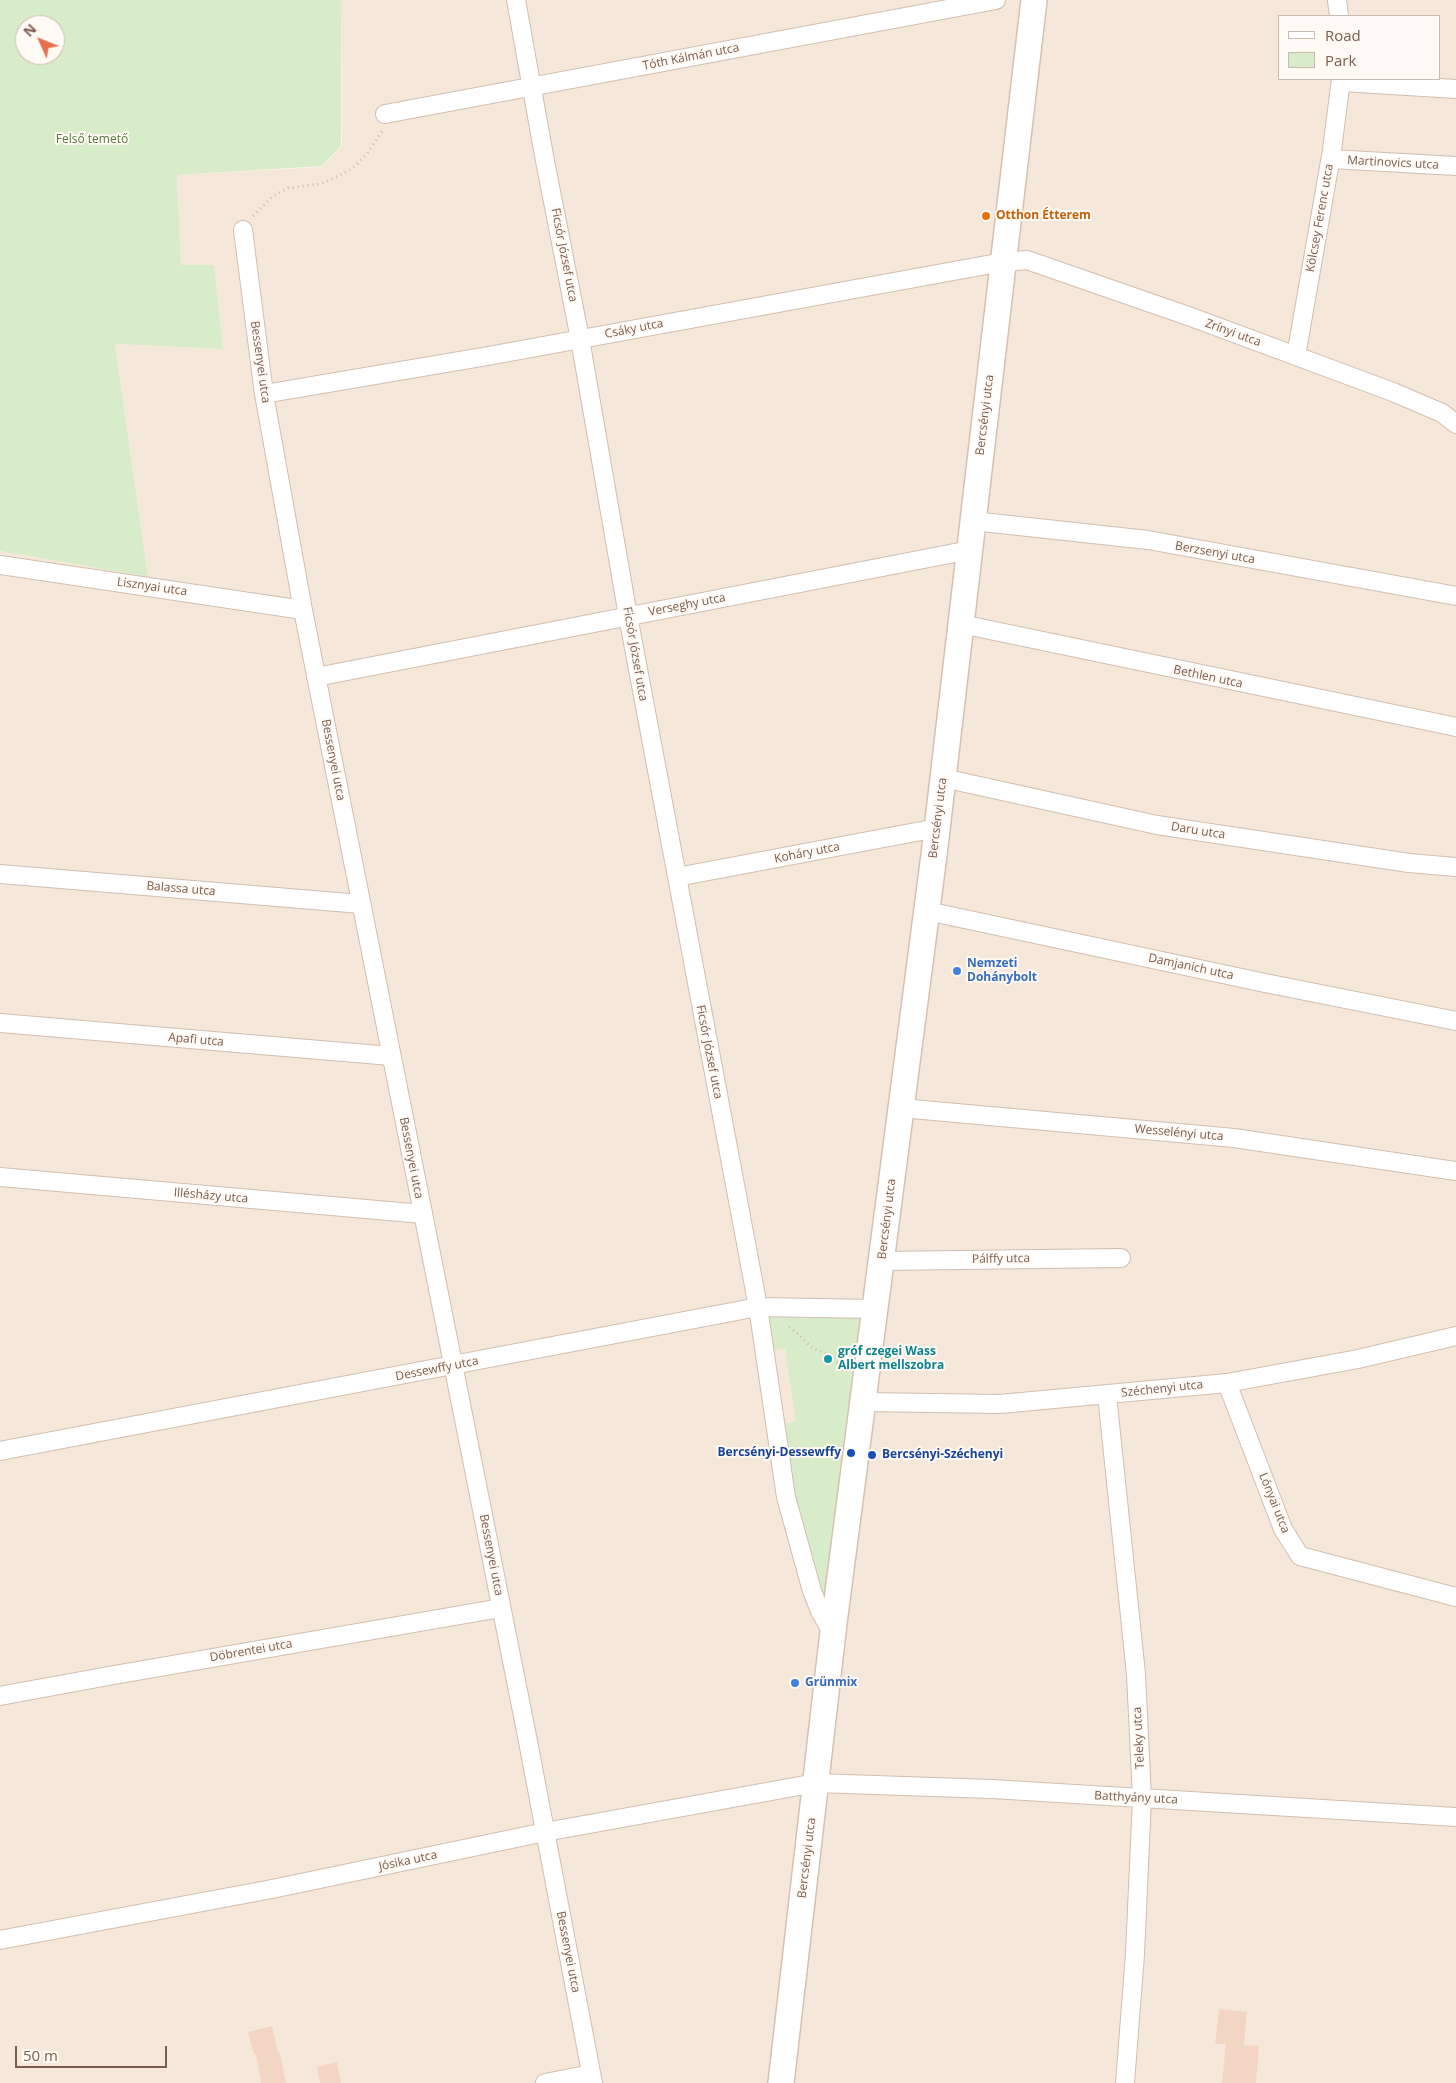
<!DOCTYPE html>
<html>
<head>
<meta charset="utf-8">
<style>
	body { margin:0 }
	#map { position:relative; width:1456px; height:2083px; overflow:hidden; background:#fdf6ec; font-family:"Open Sans",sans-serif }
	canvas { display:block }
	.legend { position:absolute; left:1278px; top:15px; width:162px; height:65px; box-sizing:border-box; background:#fffaf3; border:1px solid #cabbb1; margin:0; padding:6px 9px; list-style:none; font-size:15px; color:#7a5c4d }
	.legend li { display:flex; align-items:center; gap:10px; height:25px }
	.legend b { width:25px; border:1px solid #cabbb1 }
	.north { position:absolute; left:15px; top:15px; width:50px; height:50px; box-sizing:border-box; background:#fffaf3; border:1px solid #cabbb1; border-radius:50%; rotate:314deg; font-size:14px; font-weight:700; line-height:20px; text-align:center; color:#7a5c4d }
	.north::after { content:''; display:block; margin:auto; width:18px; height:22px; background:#e76f51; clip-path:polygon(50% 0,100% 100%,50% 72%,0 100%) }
	.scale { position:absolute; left:15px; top:2046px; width:152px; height:22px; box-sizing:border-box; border:2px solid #7a5c4d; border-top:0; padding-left:6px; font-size:15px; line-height:18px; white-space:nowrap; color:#7a5c4d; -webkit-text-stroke:4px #fffaf3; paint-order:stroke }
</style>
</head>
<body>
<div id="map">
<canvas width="1456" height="2083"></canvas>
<ul class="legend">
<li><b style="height:6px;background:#fff"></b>Road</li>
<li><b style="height:14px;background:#d8ecc9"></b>Park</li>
</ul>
<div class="north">N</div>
<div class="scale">50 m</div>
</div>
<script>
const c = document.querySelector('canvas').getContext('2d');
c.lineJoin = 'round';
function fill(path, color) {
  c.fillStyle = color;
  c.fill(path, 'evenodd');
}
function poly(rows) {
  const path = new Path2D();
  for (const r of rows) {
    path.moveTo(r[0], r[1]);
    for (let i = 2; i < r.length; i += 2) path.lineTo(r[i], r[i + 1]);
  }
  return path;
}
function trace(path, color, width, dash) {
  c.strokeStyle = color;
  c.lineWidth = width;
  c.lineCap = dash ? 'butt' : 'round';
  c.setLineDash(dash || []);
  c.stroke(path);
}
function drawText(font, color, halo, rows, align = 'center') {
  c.font = font + ' "Open Sans",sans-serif';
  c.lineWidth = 4;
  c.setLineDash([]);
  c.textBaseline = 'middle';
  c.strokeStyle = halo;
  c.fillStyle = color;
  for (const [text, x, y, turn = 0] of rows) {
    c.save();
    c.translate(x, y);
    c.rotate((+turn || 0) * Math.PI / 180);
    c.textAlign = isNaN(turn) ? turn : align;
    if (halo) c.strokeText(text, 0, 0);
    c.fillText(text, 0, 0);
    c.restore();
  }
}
fill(poly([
	[341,0,1456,0,1456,2083,0,2083,0,551,148,577,115,344,223,349,214,265,181,265,177,175,322,167,342,146],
	[1280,16,1440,16,1440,79,1280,79]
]), '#f5e8da');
fill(poly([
	[0,0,341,0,341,146,322,166,177,175,181,265,214,265,223,349,115,344,148,577,0,551],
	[25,25,55,25,55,55,25,55],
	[759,1307,875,1309,833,1633,820,1611,776,1425,796,1422,785,1348,765,1351]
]), '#d8ecc9');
fill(poly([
	[1219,2009,1247,2012,1244,2045,1259,2046,1256,2083,1222,2083,1226,2044,1215,2044],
	[272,2026,278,2053,280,2053,286,2083,261,2083,256,2054,254,2055,248,2032],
	[337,2062,341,2083,320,2083,317,2067]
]), '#f3d5c3');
const street = poly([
	[516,0,545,161,580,339,628,616,758,1307,786,1497,812,1591,820,1611,833,1634],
	[1337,0,1339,16],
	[1342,82,1456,89],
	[385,114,996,0],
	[1331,159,1456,166],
	[243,230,264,394,303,610,526,1731,593,2083],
	[1296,356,1332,150,1341,79],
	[264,394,488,356,1003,262,1027,260,1191,317,1393,392,1442,413,1456,424],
	[973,521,1148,540,1456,596],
	[0,565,303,610],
	[961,624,1456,727],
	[316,677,970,550],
	[943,778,1157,825,1409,863,1456,867],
	[0,874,361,904],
	[677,877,937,828],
	[927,911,1265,983,1456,1021],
	[0,1023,391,1056],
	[901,1108,1234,1138,1456,1171],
	[0,1177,423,1214],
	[881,1261,1121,1258],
	[1227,1383,1283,1529,1300,1556,1456,1597],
	[1107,1395,1136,1674,1142,1798,1135,1954,1125,2083],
	[863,1402,1000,1404,1227,1383,1358,1359,1456,1336],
	[0,1451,758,1307,875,1309],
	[0,1696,114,1675,501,1608],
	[0,1940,272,1889,545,1832,816,1783,992,1789,1456,1817],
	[545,2083,591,2074]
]);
const secondary = poly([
	[781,2083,834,1623,934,855,1034,0]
]);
trace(street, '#d1beb0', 20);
trace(secondary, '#d6c0b0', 28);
trace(poly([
	[253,216,272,197,288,188,320,184,338,176,353,168,367,154,382,131],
	[789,1327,796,1332,812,1348,830,1355,840,1365,845,1367]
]), '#d9b8a5', 3, [1, 4]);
trace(street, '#fff', 18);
trace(secondary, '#fff', 25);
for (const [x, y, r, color] of [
	[986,216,5,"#e8710a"],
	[957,971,5,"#3f7fe0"],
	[828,1359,5,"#0f9aa8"],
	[851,1453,5,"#1a4fb4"],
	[872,1455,5,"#1a4fb4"],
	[795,1683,5,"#3f7fe0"]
]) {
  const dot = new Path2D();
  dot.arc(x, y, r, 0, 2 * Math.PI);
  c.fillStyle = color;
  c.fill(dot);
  trace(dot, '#fffaf3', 2);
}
drawText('12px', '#7a5c4d', '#fffaf3', [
	["Tóth Kálmán utca",691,57,-11],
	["Martinovics utca",1393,163,3],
	["Kölcsey Ferenc utca",1320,218,-80],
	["Ficsór József utca",564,255,79],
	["Csáky utca",634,329,-11],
	["Zrínyi utca",1233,333,20],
	["Bessenyei utca",260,362,82],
	["Bercsényi utca",985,415,-83],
	["Berzsenyi utca",1215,553,10],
	["Lisznyai utca",152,587,8],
	["Verseghy utca",687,605,-11],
	["Ficsór József utca",635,654,80],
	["Bethlen utca",1208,677,12],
	["Bessenyei utca",333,760,79],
	["Bercsényi utca",938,818,-83],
	["Daru utca",1198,831,9],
	["Koháry utca",807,853,-11],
	["Balassa utca",181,889,5],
	["Damjanich utca",1191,967,12],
	["Apafi utca",196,1040,5],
	["Ficsór József utca",709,1052,79],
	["Wesselényi utca",1179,1133,5],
	["Bessenyei utca",411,1158,79],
	["Illésházy utca",211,1196,5],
	["Bercsényi utca",887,1219,-83],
	["Pálffy utca",1001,1259,-1],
	["Dessewffy utca",437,1369,-11],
	["Széchenyi utca",1162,1389,-6],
	["Lónyai utca",1274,1503,68],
	["Bessenyei utca",491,1555,79],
	["Döbrentei utca",251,1651,-10],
	["Teleky utca",1139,1738,-93],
	["Batthyány utca",1136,1798,3],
	["Bercsényi utca",807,1858,-83],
	["Jósika utca",408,1861,-12],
	["Bessenyei utca",568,1952,79]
]);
drawText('12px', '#537a41', '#fffaf3', [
	["Felső temető",92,140]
]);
drawText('bold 12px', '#c56008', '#fffaf3', [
	["Otthon Étterem",996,216]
], 'left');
drawText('bold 12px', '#366cbe', '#fffaf3', [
	["Nemzeti",967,964],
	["Dohánybolt",967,978],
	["Grünmix",805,1683]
], 'left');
drawText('bold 12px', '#0d838f', '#fffaf3', [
	["gróf czegei Wass",838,1352],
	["Albert mellszobra",838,1366]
], 'left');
drawText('bold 12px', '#164399', '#fffaf3', [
	["Bercsényi-Dessewffy",841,1453],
	["Bercsényi-Széchenyi",882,1455,"left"]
], 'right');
</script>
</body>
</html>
